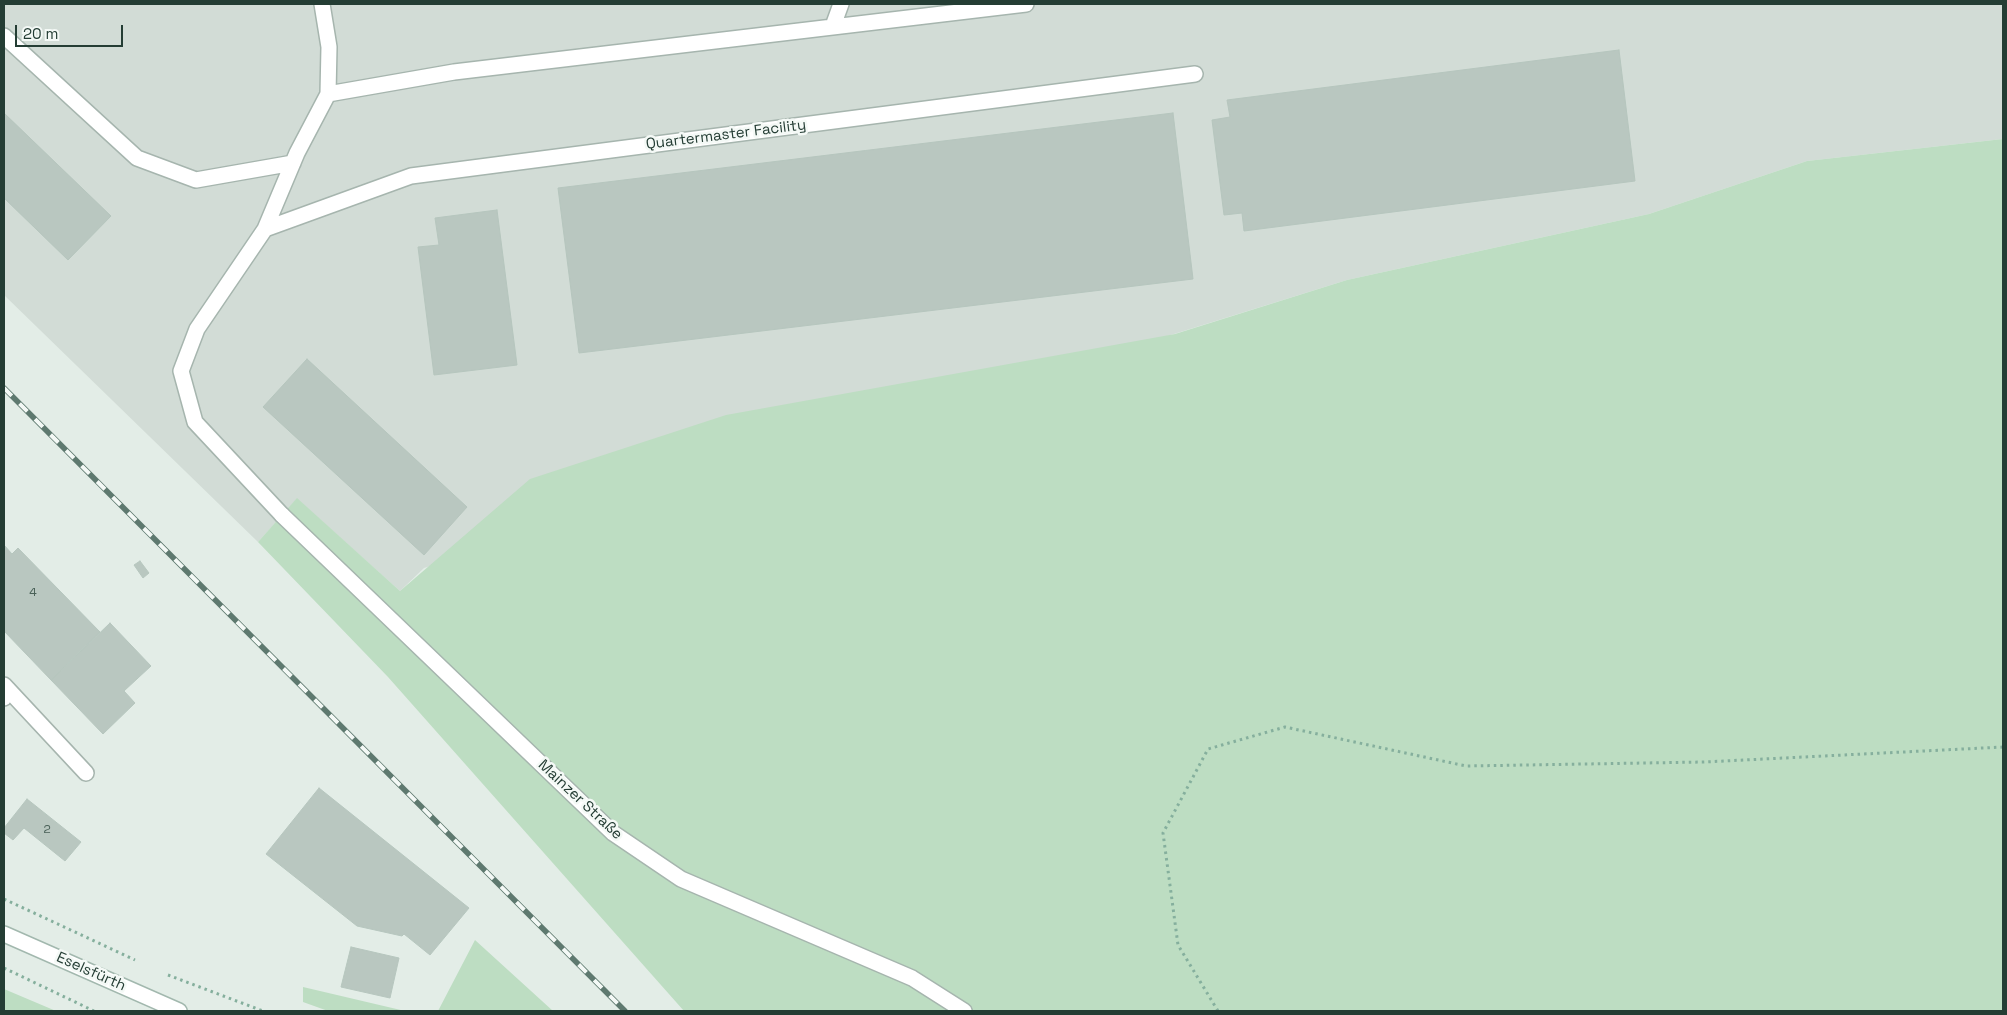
<!DOCTYPE html>
<html>
<head>
<meta charset="utf-8">
<style>
	body { margin:0 }
	#map { position:relative; width:2007px; height:1015px; overflow:hidden; background:#e3ede7; font-family:"Space Grotesk",sans-serif }
	canvas { display:block }
	.frame { position:absolute; inset:0; border:5px solid #243d34; pointer-events:none }
	.scale { position:absolute; left:15px; top:25px; width:108px; height:22px; box-sizing:border-box; border:2px solid #243d34; border-top:0; padding-left:6px; font-size:15px; line-height:18px; white-space:nowrap; color:#243d34; -webkit-text-stroke:4px #f4f9f6; paint-order:stroke }
</style>
</head>
<body>
<div id="map">
<canvas width="2007" height="1015"></canvas>
<div class="frame"></div>
<div class="scale">20 m</div>
</div>
<script>
const c = document.querySelector('canvas').getContext('2d');
c.lineJoin = 'round';
function fill(path, color) {
  c.fillStyle = color;
  c.fill(path, 'evenodd');
}
function poly(rows) {
  const path = new Path2D();
  for (const r of rows) {
    path.moveTo(r[0], r[1]);
    for (let i = 2; i < r.length; i += 2) path.lineTo(r[i], r[i + 1]);
  }
  return path;
}
function trace(path, color, width, dash) {
  c.strokeStyle = color;
  c.lineWidth = width;
  c.lineCap = dash ? 'butt' : 'round';
  c.setLineDash(dash || []);
  c.stroke(path);
}
function drawText(font, color, halo, rows, align = 'center') {
  c.font = font + ' "Space Grotesk",sans-serif';
  c.lineWidth = 5;
  c.setLineDash([]);
  c.textBaseline = 'middle';
  c.strokeStyle = halo;
  c.fillStyle = color;
  for (const [text, x, y, turn = 0] of rows) {
    c.save();
    c.translate(x, y);
    c.rotate((+turn || 0) * Math.PI / 180);
    c.textAlign = isNaN(turn) ? turn : align;
    if (halo) c.strokeText(text, 0, 0);
    c.fillText(text, 0, 0);
    c.restore();
  }
}
fill(poly([
	[4,4,2003,4,2003,139,1807,161,1649,214,1347,280,424,568,400,591,297,499,258,542,4,295]
]), '#d2dcd6');
fill(poly([
	[2003,139,2003,1011,684,1011,388,677,258,542,297,498,400,591,530,479,726,415,1175,334,1347,280,1649,214,1807,161],
	[475,940,553,1011,438,1011],
	[303,987,405,1011,328,1011,303,1002],
	[4,989,56,1011,4,1011]
]), '#bdddc2');
const building = poly([
	[1619,50,1635,181,1244,231,1242,213,1224,215,1212,120,1230,117,1227,100,1619,50],
	[4,113,111,216,68,260,4,198,4,113],
	[1173,113,1193,279,579,353,558,188,1173,113],
	[497,210,517,365,434,375,418,247,439,245,435,218,497,210],
	[307,359,467,507,424,555,263,407,307,359],
	[4,545,12,554,18,548,100,632,51,680,4,631,4,545],
	[140,561,149,573,143,578,134,565,140,561],
	[110,623,151,666,124,691,135,703,103,734,51,680,110,623],
	[319,788,469,908,430,955,404,934,402,936,357,926,266,854,319,788],
	[27,799,81,842,65,861,24,828,13,840,4,833,4,828,27,799],
	[351,947,399,958,390,998,341,987,351,947]
]);
fill(building, '#b9c7c0');
trace(building, '#b6c6be', 1);
const service = poly([
	[833,26,841,4],
	[4,36,137,158,196,180,293,163],
	[328,94,454,72,1026,4],
	[265,229,297,153,328,94,329,47,322,4],
	[282,515,195,422,181,371,197,329,265,229,411,176,1195,74],
	[4,685,86,773]
]);
const minor = poly([
	[282,515,613,833,681,879,912,978,964,1011],
	[4,698,8,690]
]);
const secondary = poly([
	[4,934,179,1011]
]);
trace(service, '#a6b5ae', 18);
trace(minor, '#a6b5ae', 18);
trace(secondary, '#a2b8ae', 18);
trace(poly([
	[4,899,135,960],
	[4,968,94,1011],
	[168,975,263,1011],
	[1218,1011,1178,945,1163,833,1208,749,1285,727,1466,766,1704,762,2003,747]
]), '#85af9d', 3, [2.5, 4]);
trace(service, '#fff', 15);
trace(minor, '#fff', 15);
trace(secondary, '#fff', 15);
const rail = poly([
	[4,388,625,1011]
]);
trace(rail, '#5e796f', 5.5);
trace(rail, '#f4f9f6', 4, [11]);
drawText('12px', '#496057', null, [
	["4",33,593],
	["2",47,830]
]);
drawText('15px', '#243d34', '#f4f9f6', [
	["Quartermaster Facility",726,135,-7],
	["Mainzer Straße",580,800,43],
	["Eselsfürth",91,972,24]
]);
</script>
</body>
</html>
